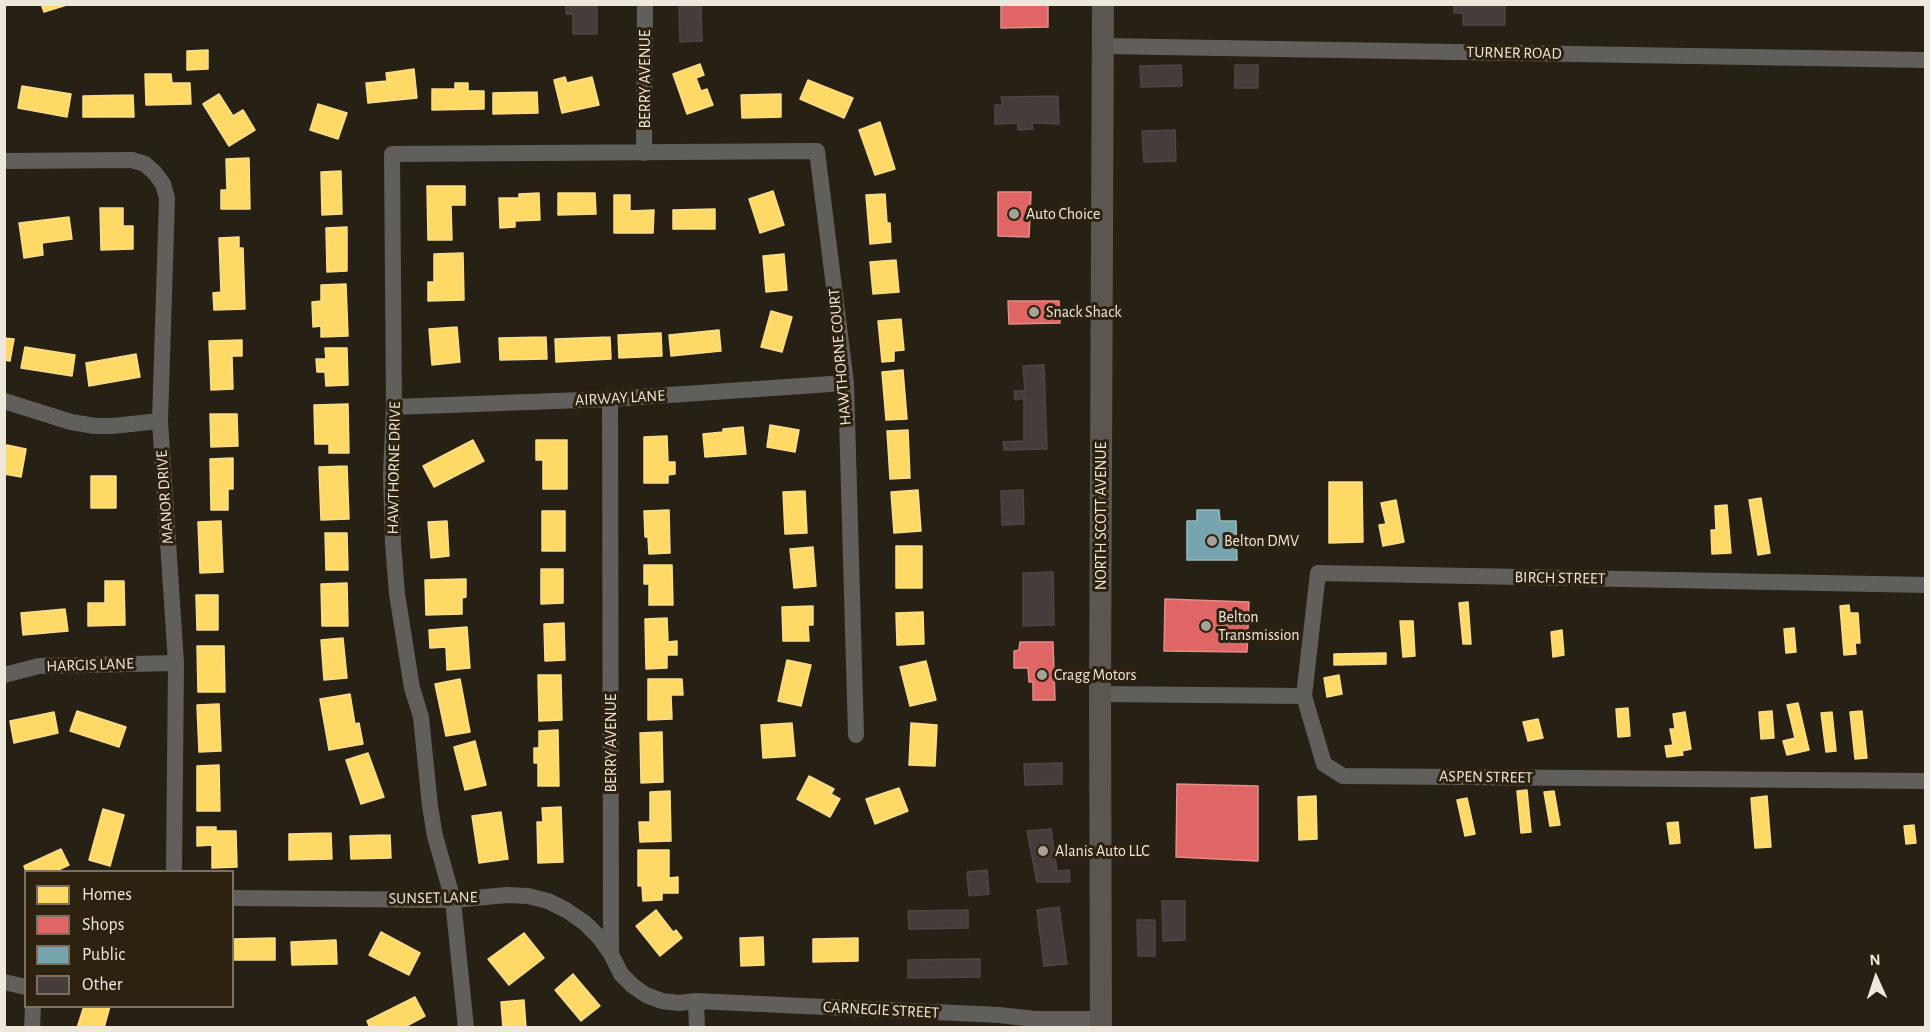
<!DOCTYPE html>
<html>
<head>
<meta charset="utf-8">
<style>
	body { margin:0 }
	#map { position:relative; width:1930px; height:1032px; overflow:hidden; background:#262015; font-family:"Alegreya Sans",sans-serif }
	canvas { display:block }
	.frame { position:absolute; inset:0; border:6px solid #eee7db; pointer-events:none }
	.legend { position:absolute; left:24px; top:870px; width:210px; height:138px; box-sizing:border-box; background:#2c220f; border:2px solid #7a7161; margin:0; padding:8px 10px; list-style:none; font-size:18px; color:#eee7db }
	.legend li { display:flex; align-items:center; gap:12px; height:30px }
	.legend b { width:30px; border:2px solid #7a7161 }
	.north { position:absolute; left:1846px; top:948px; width:60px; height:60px; -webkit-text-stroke:4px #2c220f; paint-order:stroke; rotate:357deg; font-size:16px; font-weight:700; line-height:24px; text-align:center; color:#eee7db }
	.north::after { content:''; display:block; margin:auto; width:21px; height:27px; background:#eee7db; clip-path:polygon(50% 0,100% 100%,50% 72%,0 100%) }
</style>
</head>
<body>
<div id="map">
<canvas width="1930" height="1032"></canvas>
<div class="frame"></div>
<ul class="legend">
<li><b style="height:16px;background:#ffd966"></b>Homes</li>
<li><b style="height:16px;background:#e06666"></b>Shops</li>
<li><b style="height:16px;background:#76a5af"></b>Public</li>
<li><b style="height:16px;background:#453c3b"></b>Other</li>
</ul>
<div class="north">N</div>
</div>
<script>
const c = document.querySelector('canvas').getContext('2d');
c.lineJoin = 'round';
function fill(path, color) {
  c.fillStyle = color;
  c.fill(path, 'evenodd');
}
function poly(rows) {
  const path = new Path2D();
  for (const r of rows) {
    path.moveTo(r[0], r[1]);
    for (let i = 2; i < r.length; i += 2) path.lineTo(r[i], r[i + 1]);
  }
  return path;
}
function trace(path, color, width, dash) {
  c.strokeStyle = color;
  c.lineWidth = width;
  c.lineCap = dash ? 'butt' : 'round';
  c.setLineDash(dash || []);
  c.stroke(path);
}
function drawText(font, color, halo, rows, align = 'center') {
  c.font = font + ' "Alegreya Sans",sans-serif';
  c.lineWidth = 6;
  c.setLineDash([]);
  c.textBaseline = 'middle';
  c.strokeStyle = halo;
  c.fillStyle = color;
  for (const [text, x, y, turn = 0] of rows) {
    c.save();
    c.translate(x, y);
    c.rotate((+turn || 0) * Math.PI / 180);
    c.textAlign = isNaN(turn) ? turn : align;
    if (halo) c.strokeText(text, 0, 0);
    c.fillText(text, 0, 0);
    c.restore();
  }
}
const homes = poly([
	[41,4,70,4,44,12,41,4],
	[208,50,208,69,187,70,187,51,208,50],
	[700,64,704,75,696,78,701,91,707,89,713,105,687,114,673,74,700,64],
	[414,69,417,98,368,103,366,83,387,81,386,73,414,69],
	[145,74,171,74,172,83,190,83,191,104,146,105,145,74],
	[565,77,567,83,592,77,599,105,562,113,554,80,565,77],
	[808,80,853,98,844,118,800,99,808,80],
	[455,83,468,83,468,91,484,91,484,109,432,110,432,89,455,89,455,83],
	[22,86,71,94,67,117,18,108,22,86],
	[537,92,538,113,493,114,493,93,537,92],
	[219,94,233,116,243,110,255,130,229,146,203,104,219,94],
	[781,94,781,117,742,118,741,95,781,94],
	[133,95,134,117,83,117,83,96,133,95],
	[318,104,347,113,338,139,310,130,318,104],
	[880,122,895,169,875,175,859,130,880,122],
	[249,158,250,209,221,209,221,190,227,190,226,159,249,158],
	[341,171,342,214,322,215,321,172,341,171],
	[427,186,465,186,465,205,451,205,452,240,428,240,427,186],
	[773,191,784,225,760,233,749,199,773,191],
	[539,193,540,220,515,221,515,227,500,228,499,198,519,198,519,194,539,193],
	[558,193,595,193,596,214,558,215,558,193],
	[885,194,887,223,890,223,891,242,870,244,866,195,885,194],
	[614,195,630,195,630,211,654,210,653,233,614,233,614,195],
	[100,208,123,208,123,226,133,226,133,249,101,250,100,208],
	[715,209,715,229,673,229,673,210,715,209],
	[69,217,72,239,42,243,43,255,24,258,19,223,69,217],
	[347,227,347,271,327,272,326,228,347,227],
	[239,237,239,248,243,248,245,309,214,310,213,293,221,292,219,238,239,237],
	[463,253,464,300,428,301,428,282,434,282,434,254,463,253],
	[784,254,787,290,766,292,763,256,784,254],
	[896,260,899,292,873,294,870,262,896,260],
	[346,284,348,336,321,337,321,326,313,327,312,302,321,301,321,285,346,284],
	[771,311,792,317,782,352,761,347,771,311],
	[901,319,904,350,894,351,894,361,882,362,878,321,901,319],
	[457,327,460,362,432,365,429,329,457,327],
	[719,330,721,351,671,356,669,335,719,330],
	[661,333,662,356,619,358,618,335,661,333],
	[546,337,547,359,500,360,499,338,546,337],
	[610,337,611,359,556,362,555,339,610,337],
	[4,338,14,339,10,361,4,360,4,338],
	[242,340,242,356,232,356,233,389,211,390,209,341,242,340],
	[25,347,75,355,72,376,21,368,25,347],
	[325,348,347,348,348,385,326,386,325,372,317,372,316,359,326,359,325,348],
	[136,354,140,377,89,386,86,363,136,354],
	[903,370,907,419,886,420,882,372,903,370],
	[348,404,349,453,329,453,329,444,315,444,314,405,348,404],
	[210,414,237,414,238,446,211,447,210,414],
	[770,425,799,430,795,452,767,447,770,425],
	[743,427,746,454,705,457,703,434,723,432,723,429,743,427],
	[908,430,910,478,890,479,887,431,908,430],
	[667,436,668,462,675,462,675,474,668,475,668,483,644,483,644,437,667,436],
	[473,440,484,461,434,487,423,466,473,440],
	[536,440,567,440,567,489,543,489,543,460,536,460,536,440],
	[7,445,26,449,21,477,4,474,4,449,7,445],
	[233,458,233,489,228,489,228,510,211,510,210,459,233,458],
	[347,466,349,519,321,520,319,467,347,466],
	[91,476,116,476,116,508,91,508,91,476],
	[1329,482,1362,482,1363,542,1329,543,1329,482],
	[918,490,921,531,894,533,891,492,918,490],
	[805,491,807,533,785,534,783,492,805,491],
	[1761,498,1770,553,1758,555,1749,500,1761,498],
	[1396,500,1404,542,1383,546,1379,525,1386,524,1381,503,1396,500],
	[1727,505,1731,553,1712,554,1711,530,1716,530,1715,506,1727,505],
	[669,510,670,553,649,554,648,537,645,537,644,511,669,510],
	[542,511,565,511,565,551,542,551,542,511],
	[221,521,223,572,200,573,198,522,221,521],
	[447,521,449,556,431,558,428,522,447,521],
	[325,533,347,533,348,570,326,570,325,533],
	[896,546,922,546,922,588,896,588,896,546],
	[813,547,816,586,794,588,790,549,813,547],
	[644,565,672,565,673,605,649,605,649,584,644,584,644,565],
	[541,569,563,569,563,603,541,604,541,569],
	[466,579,466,597,462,598,462,614,426,615,425,580,466,579],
	[105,581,124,581,125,625,88,626,88,603,105,603,105,581],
	[347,583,348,626,322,626,321,584,347,583],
	[196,595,218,595,218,630,197,630,196,595],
	[1468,602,1471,644,1463,644,1459,603,1468,602],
	[1849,605,1850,613,1858,613,1860,643,1855,643,1856,654,1844,655,1840,606,1849,605],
	[813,606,813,625,808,625,809,641,783,641,782,607,813,606],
	[65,609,68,631,23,635,21,613,65,609],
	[923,612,924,644,897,645,896,613,923,612],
	[667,618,668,642,677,641,677,655,667,655,667,668,646,669,645,619,667,618],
	[1400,621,1413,621,1415,656,1403,657,1400,621],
	[564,623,565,660,545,661,544,624,564,623],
	[467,627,470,668,447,670,446,647,430,648,429,630,467,627],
	[1794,628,1796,652,1786,653,1784,629,1794,628],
	[1562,630,1564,655,1553,657,1551,632,1562,630],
	[343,638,347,678,324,680,321,640,343,638],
	[197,646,224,646,225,692,198,692,197,646],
	[1386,653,1386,664,1334,665,1334,654,1386,653],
	[787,660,811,665,801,706,778,701,787,660],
	[926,661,936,700,910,706,900,667,926,661],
	[538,675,561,675,562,720,539,721,538,675],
	[1339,675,1342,694,1327,697,1324,678,1339,675],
	[460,679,470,732,446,736,435,684,460,679],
	[648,679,682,679,683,695,671,695,672,719,648,720,648,679],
	[350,694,355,724,359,723,363,744,329,750,320,699,350,694],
	[1798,703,1809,750,1787,755,1783,741,1795,738,1787,705,1798,703],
	[219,704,221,751,199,752,197,705,219,704],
	[1628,708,1630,736,1618,737,1616,709,1628,708],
	[77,711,126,727,119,747,70,731,77,711],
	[1772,711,1774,738,1761,739,1759,712,1772,711],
	[1862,711,1867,758,1855,759,1850,712,1862,711],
	[54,712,58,733,14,743,10,721,54,712],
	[1685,712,1691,749,1682,751,1683,755,1667,757,1665,746,1673,745,1670,729,1675,729,1673,714,1685,712],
	[1832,712,1836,751,1826,752,1821,713,1832,712],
	[1538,719,1543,738,1528,741,1523,722,1538,719],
	[792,723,795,756,763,758,761,725,792,723],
	[911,723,937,725,935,766,909,765,911,723],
	[558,730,559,786,538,786,538,763,534,763,534,748,539,748,539,731,558,730],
	[662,732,663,782,641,783,640,733,662,732],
	[475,741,486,785,465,790,454,747,475,741],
	[368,753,384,797,361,804,346,760,368,753],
	[219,765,220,811,197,811,197,766,219,765],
	[809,776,834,789,831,794,840,799,830,817,797,799,809,776],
	[899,788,908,811,875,824,866,799,899,788],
	[1527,790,1531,832,1521,833,1517,791,1527,790],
	[670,791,671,841,640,842,639,822,650,822,650,792,670,791],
	[1554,791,1560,825,1550,826,1544,792,1554,791],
	[1316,796,1317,839,1299,840,1298,797,1316,796],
	[1767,796,1771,847,1755,848,1751,798,1767,796],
	[1467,798,1475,834,1465,836,1457,800,1467,798],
	[561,807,563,862,538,863,537,822,543,822,542,808,561,807],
	[103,809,124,815,110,866,89,860,103,809],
	[501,812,508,859,479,863,472,816,501,812],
	[1678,822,1680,843,1670,844,1667,823,1678,822],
	[1914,825,1916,843,1906,844,1904,826,1914,825],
	[197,827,216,827,216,831,236,831,237,867,212,868,212,845,197,846,197,827],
	[331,833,332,859,289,860,289,834,331,833],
	[390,835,391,858,351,859,350,836,390,835],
	[61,849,69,865,54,872,26,872,24,866,61,849],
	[638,850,669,850,669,878,678,877,678,893,662,893,662,900,643,901,642,886,638,886,638,850],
	[656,910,673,932,676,930,682,938,660,956,636,926,656,910],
	[381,932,420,953,409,975,369,955,381,932],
	[524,933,544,958,509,985,488,959,524,933],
	[763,937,764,965,741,966,740,938,763,937],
	[275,938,275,960,232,960,232,939,275,938],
	[858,938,858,961,813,962,813,939,858,938],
	[336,940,337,964,292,965,291,942,336,940],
	[573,974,600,1006,581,1021,555,990,573,974],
	[415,997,425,1016,403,1028,370,1028,367,1021,415,997],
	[524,1000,526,1028,503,1028,501,1002,524,1000],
	[84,1006,110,1006,104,1028,77,1028,84,1006]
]);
fill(homes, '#ffd966');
trace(homes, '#fadd89', 1.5);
const shops = poly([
	[1001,4,1048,4,1048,27,1001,28,1001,4],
	[998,192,1031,192,1029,237,998,236,998,192],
	[1008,301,1059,301,1060,323,1009,324,1008,301],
	[1165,599,1249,602,1247,652,1164,651,1165,599],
	[1020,642,1053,642,1055,700,1033,700,1033,682,1029,682,1028,668,1014,668,1014,651,1019,650,1020,642],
	[1177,784,1258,786,1258,861,1176,857,1177,784]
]);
fill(shops, '#e06666');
trace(shops, '#e48d89', 1.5);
const public = poly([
	[1197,510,1219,510,1220,521,1236,521,1237,560,1187,560,1187,521,1197,521,1197,510]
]);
fill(public, '#76a5af');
trace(public, '#9ab9bc', 1.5);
const building = poly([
	[566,4,597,4,597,34,573,34,573,14,566,14,566,4],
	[679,4,701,4,702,41,680,42,679,4],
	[1454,4,1505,4,1505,25,1463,25,1463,13,1454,13,1454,4],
	[1181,65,1182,86,1141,87,1140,66,1181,65],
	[1235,65,1258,65,1258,88,1235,88,1235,65],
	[1058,96,1059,124,1032,123,1033,129,1018,130,1018,123,995,124,995,105,1003,105,1001,97,1058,96],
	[1175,130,1176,161,1144,162,1142,131,1175,130],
	[1044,365,1047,449,1004,450,1003,442,1024,441,1024,398,1015,400,1014,391,1025,391,1023,366,1044,365],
	[1023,490,1024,524,1002,525,1001,491,1023,490],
	[1053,572,1054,625,1023,626,1023,573,1053,572],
	[1062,763,1062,784,1025,785,1024,764,1062,763],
	[1051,829,1057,871,1069,870,1070,882,1037,882,1027,831,1051,829],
	[987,870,989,894,969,896,967,872,987,870],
	[1162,901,1185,901,1185,940,1163,941,1162,901],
	[1059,907,1067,964,1044,966,1037,910,1059,907],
	[968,910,968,928,909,929,908,911,968,910],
	[1137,920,1155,920,1155,956,1138,956,1137,920],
	[980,959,980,977,908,978,908,960,980,959]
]);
fill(building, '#453c3b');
trace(building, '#4d4645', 1.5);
trace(poly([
	[1102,46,1926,60],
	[644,153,645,4],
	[4,161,132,160,145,164,155,173,163,184,167,198,160,421,176,663,174,872],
	[610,399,611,954,621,974,633,986,646,995,662,1001,679,1003,696,1001,999,1015,1035,1019,1102,1019],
	[4,401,71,422,95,426,112,426,160,421],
	[394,407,610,399,846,383],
	[4,675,39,666,176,663],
	[1100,694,1304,696,1324,764,1343,776,1926,781],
	[1304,696,1318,573,1926,585],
	[232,898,453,900,507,895,528,896,548,901,566,910,585,923,599,937,611,954],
	[4,982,26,987],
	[696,1001,697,1028],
	[32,1028,33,1006],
	[466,1028,453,900,435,836,430,806,421,717,412,688,397,594,393,543,391,475,394,407,392,154,817,151,846,383,856,735]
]), '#615f5b', 16);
trace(poly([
	[1101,1028,1100,694,1103,4]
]), '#5b5750', 22);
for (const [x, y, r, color] of [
	[1014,214,6,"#a8a196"],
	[1034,312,6,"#a8a196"],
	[1212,541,6,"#a8a196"],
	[1206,626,6,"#a8a196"],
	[1042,675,6,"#a8a196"],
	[1043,851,6,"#a8a196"]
]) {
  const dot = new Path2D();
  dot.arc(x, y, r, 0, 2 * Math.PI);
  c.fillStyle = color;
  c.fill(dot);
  trace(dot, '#2c220f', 2);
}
drawText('16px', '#eee7db', '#2c220f', [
	["TURNER ROAD",1514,53,1],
	["BERRY AVENUE",645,79,-90],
	["HAWTHORNE COURT",840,357,-95],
	["AIRWAY LANE",620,398,-3],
	["HAWTHORNE DRIVE",394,468,-89],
	["MANOR DRIVE",165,497,-94],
	["NORTH SCOTT AVENUE",1101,516,-90],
	["BIRCH STREET",1560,578,1],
	["HARGIS LANE",90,665,-2],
	["BERRY AVENUE",611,743,-90],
	["ASPEN STREET",1486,777,1],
	["SUNSET LANE",433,898,-1],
	["CARNEGIE STREET",881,1010,3]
]);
drawText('16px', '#eee7db', '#2c220f', [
	["Auto Choice",1026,214],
	["Snack Shack",1046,312],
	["Belton DMV",1224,541],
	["Belton",1218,617],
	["Transmission",1218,635],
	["Cragg Motors",1054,675],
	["Alanis Auto LLC",1055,851]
], 'left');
</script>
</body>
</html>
